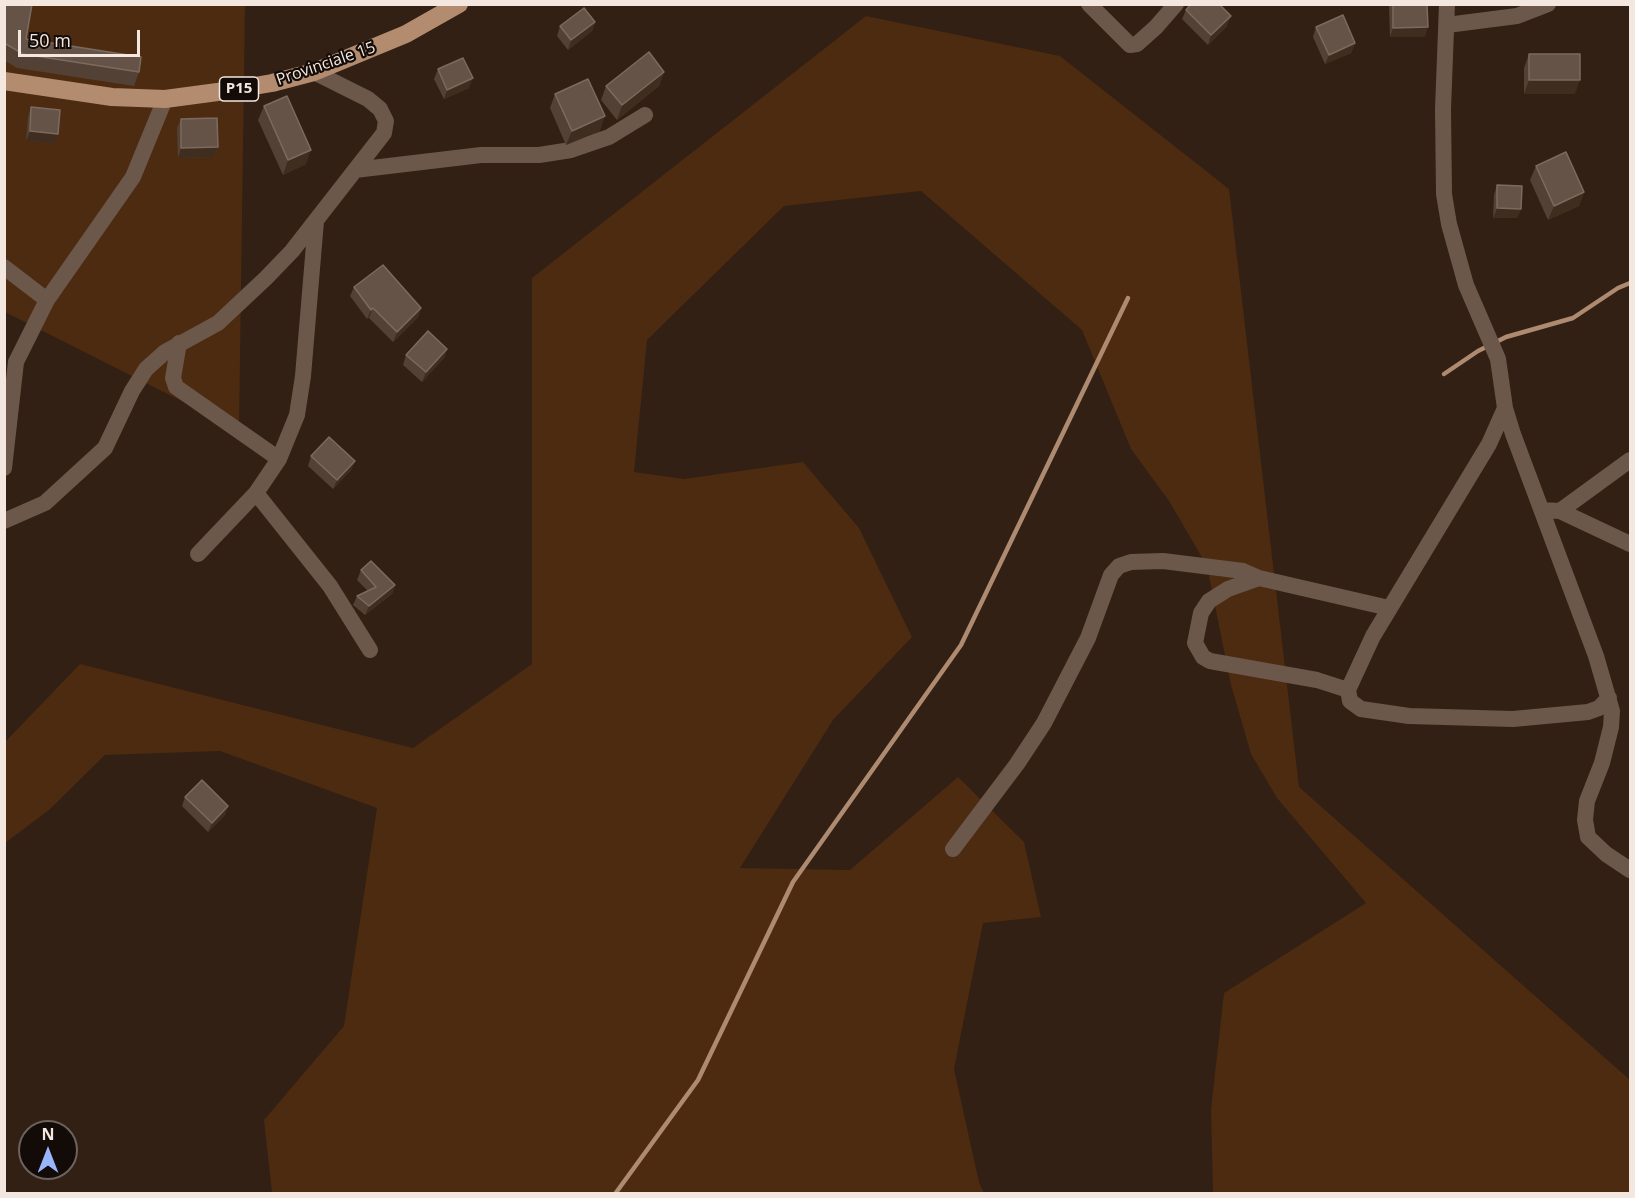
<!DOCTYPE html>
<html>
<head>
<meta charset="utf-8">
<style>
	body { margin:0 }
	#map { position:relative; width:1635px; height:1198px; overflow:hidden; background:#312013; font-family:"Open Sans",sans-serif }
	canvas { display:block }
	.frame { position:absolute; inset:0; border:6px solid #f4e7df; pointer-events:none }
	.north { position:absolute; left:18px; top:1120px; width:60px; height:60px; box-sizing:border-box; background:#130b07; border:2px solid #6d635d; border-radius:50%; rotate:0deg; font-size:16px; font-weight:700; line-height:24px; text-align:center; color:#f4e7df }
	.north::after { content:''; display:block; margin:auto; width:21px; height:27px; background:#98b6fd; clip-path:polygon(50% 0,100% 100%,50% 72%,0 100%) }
	.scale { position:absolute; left:18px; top:30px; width:122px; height:27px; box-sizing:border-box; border:3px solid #f4e7df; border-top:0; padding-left:8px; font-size:18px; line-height:21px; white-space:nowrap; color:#f4e7df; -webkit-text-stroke:4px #130b07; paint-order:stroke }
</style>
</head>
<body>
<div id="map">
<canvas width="1635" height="1198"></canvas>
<div class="frame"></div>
<div class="north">N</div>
<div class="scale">50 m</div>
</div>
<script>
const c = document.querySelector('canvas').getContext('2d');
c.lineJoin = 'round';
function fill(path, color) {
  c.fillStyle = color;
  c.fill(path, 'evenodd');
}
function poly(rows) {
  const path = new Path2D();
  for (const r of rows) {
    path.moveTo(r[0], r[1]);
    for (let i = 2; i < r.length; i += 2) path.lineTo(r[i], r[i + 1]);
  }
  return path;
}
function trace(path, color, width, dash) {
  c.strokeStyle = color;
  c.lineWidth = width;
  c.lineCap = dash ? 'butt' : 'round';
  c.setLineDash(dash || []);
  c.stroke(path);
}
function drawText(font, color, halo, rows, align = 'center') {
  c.font = font + ' "Open Sans",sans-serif';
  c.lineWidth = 4.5;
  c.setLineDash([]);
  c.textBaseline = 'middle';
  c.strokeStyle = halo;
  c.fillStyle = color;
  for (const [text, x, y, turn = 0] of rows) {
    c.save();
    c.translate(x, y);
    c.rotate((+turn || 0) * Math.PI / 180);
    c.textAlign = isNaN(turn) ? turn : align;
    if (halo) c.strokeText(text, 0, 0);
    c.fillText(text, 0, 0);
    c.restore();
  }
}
fill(poly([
	[4,5,245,5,239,430,5,312],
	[866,16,1060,56,1229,189,1299,787,1630,1080,1630,1193,1213,1193,1211,1109,1224,993,1366,903,1277,798,1251,754,1231,685,1207,566,1169,501,1131,449,1082,330,921,191,784,206,647,340,634,472,684,479,803,462,859,528,912,637,833,720,740,868,850,870,958,777,1024,842,1041,917,983,923,954,1069,979,1182,984,1193,272,1193,264,1120,344,1026,377,808,220,751,105,755,49,810,5,843,5,742,80,664,413,748,532,664,532,278]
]), '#4c2b11');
trace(poly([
	[1444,374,1478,351,1506,337,1573,318,1618,288,1630,283],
	[615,1194,698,1080,793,882,961,645,1128,298]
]), '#ad8a70', 4.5);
trace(poly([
	[1089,4,1130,45,1137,44,1156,27,1176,4],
	[1447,4,1443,109,1444,194,1449,224,1466,285,1498,359,1505,408,1513,434,1596,656,1612,711,1611,727,1602,763,1587,801,1585,820,1588,837,1606,854,1630,870],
	[1447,25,1517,16,1548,4],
	[355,170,481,155,539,155,571,150,609,137,645,115],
	[4,267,47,300],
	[179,343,173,378,176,387,279,459],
	[1505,408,1489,444,1373,636,1348,690,1350,701,1361,709,1409,716,1513,719,1588,712,1599,708,1609,698],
	[4,468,16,362,47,300,133,177,165,99],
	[256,493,330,586,370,650],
	[1542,510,1560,511,1630,544],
	[1560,511,1630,460],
	[4,521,45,503,105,448,132,391,146,369,165,352,218,323,266,278,292,251,384,133,386,121,380,109,368,99,314,72],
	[198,554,256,493,279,459,297,415,303,376,316,221],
	[1348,690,1317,680,1210,661,1203,657,1195,643,1201,613,1209,601,1228,589,1259,578,1389,608],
	[953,849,1017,764,1044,723,1088,638,1111,575,1119,566,1131,562,1163,561,1243,571,1259,578]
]), '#6b584a', 16);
trace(poly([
	[4,81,112,97,165,99,225,91,272,83,314,72,406,34,459,4]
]), '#b38b6f', 18);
fill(poly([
	[4,4,26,39,139,72,134,86,17,68,4,60],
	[1389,4,1427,4,1425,37,1390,37],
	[1186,10,1227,26,1208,45,1182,19],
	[595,22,592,31,568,50,557,36,560,26],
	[1316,27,1355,43,1351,53,1325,64,1313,37],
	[1529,54,1575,94,1524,94,1524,68],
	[438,69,469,88,444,99,434,79],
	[664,72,659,86,617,120,601,100,606,86],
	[555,94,600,131,566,145,550,108],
	[264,106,306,164,283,175,258,120],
	[31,107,54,143,26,141,28,117],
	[181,119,218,147,214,157,178,158,177,128],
	[1536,166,1584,192,1579,206,1548,220,1530,180],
	[1497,185,1521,209,1517,218,1493,218,1494,195],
	[354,287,421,308,418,317,393,342,369,318,367,319,350,296],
	[447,349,444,358,422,382,403,365,406,355],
	[311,456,355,461,351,470,333,489,308,466],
	[361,570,395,585,392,594,365,615,353,605,357,596,368,591,357,580],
	[185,797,228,806,225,815,208,832,182,806]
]), '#544135');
fill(poly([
	[1231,16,1227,26,1208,45,1211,35],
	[595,22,592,31,568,50,571,40],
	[1428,27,1425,37,1390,37,1393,28],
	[1355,43,1351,53,1325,64,1329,55],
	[664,72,659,86,617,120,622,105],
	[473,78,469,88,444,99,447,90],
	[1529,80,1580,80,1575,94,1524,94],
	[605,116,600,131,566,145,572,131],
	[30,131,58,134,54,143,26,141],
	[218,147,214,157,178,158,181,148],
	[311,150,306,164,283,175,288,160],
	[1584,192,1579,206,1548,220,1554,206],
	[1497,208,1521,209,1517,218,1493,218],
	[373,308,369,318,367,319,371,310],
	[421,308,418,317,393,342,397,332],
	[447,349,444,358,422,382,426,372],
	[355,461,351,470,333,489,337,480],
	[395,585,392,594,365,615,369,606],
	[228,806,225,815,208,832,212,823]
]), '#3f2d20');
const building = poly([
	[4,4,32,4,26,39,141,57,139,72,23,54,6,44,4,41,4,4],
	[1191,4,1219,4,1231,16,1211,35,1186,10,1191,4],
	[1393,4,1427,4,1428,27,1393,28,1393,4],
	[584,8,595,22,571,40,560,26,584,8],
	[1343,15,1355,43,1329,55,1316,27,1343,15],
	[649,52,664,72,622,105,606,86,649,52],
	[1529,54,1580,54,1580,80,1529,80,1529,54],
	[463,58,473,78,447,90,438,69,463,58],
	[588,79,605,116,572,131,555,94,588,79],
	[287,96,311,150,288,160,264,106,287,96],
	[31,107,60,110,58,134,30,131,31,107],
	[217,118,218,147,181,148,181,119,217,118],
	[1566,152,1584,192,1554,206,1536,166,1566,152],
	[1497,185,1522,186,1521,209,1497,208,1497,185],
	[383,265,421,308,397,332,373,308,371,310,354,287,383,265],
	[428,331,447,349,426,372,406,355,428,331],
	[329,437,355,461,337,480,311,456,329,437],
	[371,561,395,585,369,606,357,596,376,587,361,570,371,561],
	[202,780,228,806,212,823,185,797,202,780]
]);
fill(building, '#655347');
trace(building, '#7c6a5f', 1.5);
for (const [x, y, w] of [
	[239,89,39]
]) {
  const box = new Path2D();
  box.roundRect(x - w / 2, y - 12, w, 24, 4.5);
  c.fillStyle = '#130b07';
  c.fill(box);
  trace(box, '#f4e7df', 1.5);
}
drawText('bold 15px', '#f4e7df', null, [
	["P15",239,89]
]);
drawText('16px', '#f4e7df', '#130b07', [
	["Provinciale 15",326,64,-19]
]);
</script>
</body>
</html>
